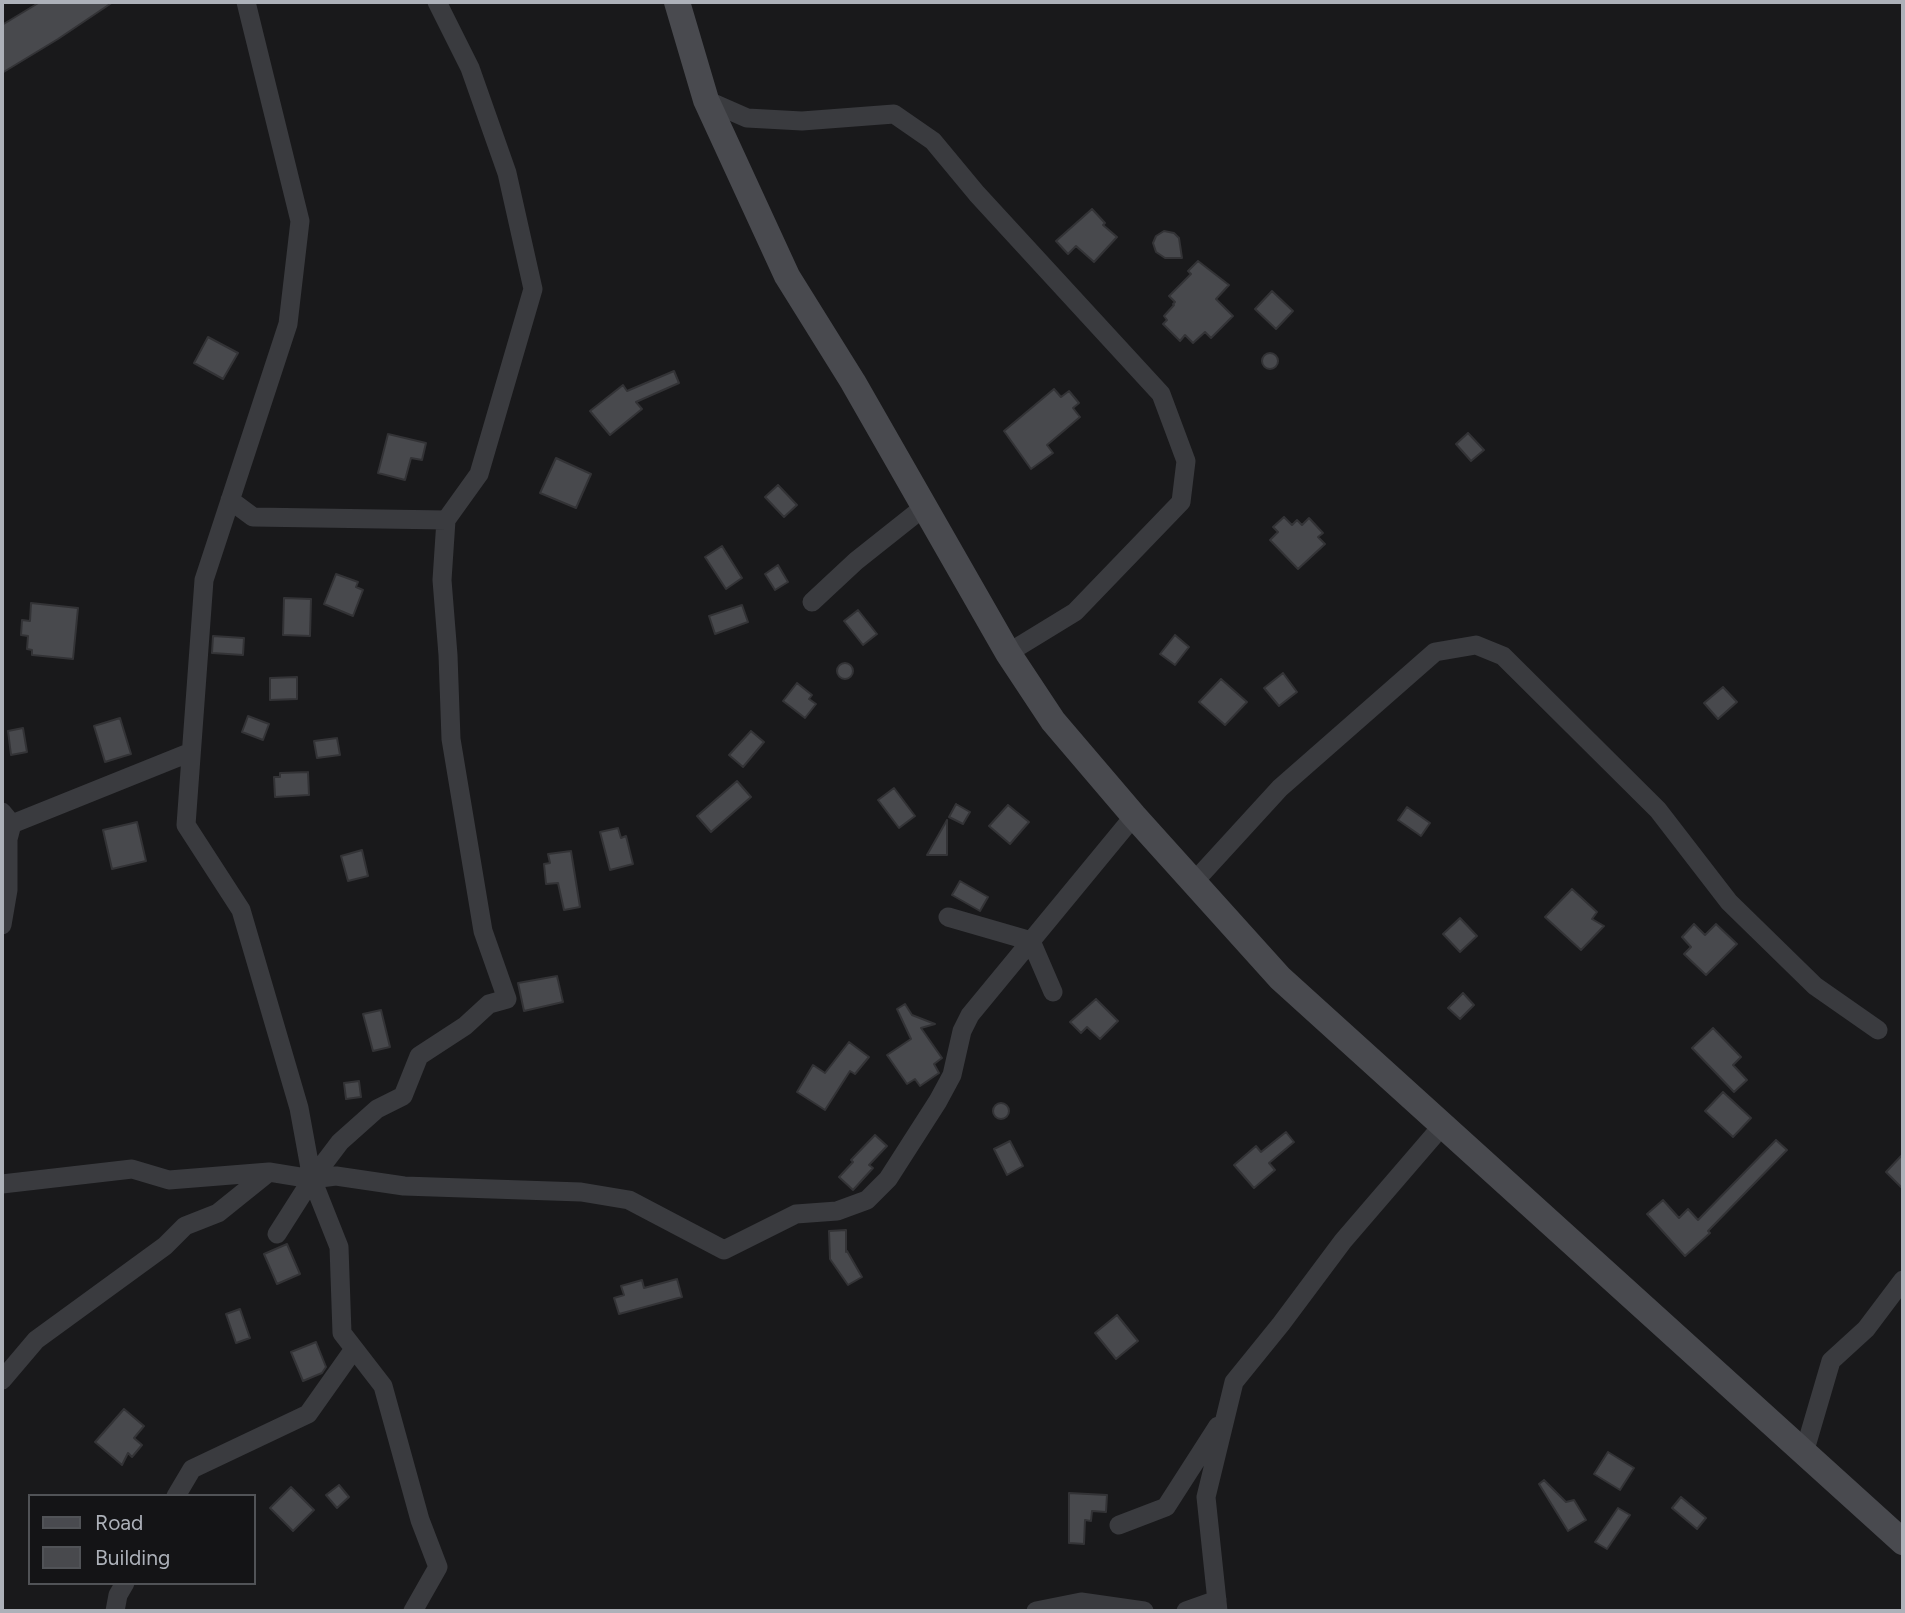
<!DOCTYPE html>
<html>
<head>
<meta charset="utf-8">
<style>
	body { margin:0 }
	#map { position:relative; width:1905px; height:1613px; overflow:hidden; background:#19191b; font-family:Figtree,sans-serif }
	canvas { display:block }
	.frame { position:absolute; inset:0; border:4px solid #adb1b9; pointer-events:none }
	.legend { position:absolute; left:28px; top:1494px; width:228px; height:91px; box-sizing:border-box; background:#141416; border:2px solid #515357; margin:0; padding:9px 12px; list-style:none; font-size:21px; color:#adb1b9 }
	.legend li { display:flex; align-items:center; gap:14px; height:35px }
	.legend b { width:35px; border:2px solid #515357 }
</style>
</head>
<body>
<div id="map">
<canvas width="1905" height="1613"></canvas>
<div class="frame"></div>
<ul class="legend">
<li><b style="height:9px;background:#494a4f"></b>Road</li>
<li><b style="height:19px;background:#48494d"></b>Building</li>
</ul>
</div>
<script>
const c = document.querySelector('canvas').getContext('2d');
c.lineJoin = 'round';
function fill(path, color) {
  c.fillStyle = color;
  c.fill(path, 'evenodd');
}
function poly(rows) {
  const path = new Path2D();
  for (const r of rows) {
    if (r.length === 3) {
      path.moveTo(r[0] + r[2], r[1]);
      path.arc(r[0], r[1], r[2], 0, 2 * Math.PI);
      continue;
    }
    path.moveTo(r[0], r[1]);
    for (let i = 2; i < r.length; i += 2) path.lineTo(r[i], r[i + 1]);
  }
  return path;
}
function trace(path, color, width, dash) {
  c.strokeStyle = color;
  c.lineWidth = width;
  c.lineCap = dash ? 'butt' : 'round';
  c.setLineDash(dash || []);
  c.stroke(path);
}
const building = poly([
	[40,2,113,2,58,39,2,73,2,25,40,2],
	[1092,209,1105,223,1103,225,1117,237,1094,262,1076,246,1068,254,1056,241,1092,209],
	[1164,231,1174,233,1179,238,1182,258,1165,258,1156,252,1153,243,1156,236,1164,231],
	[1198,261,1229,285,1216,299,1233,316,1211,338,1205,332,1193,343,1185,335,1180,341,1163,324,1167,320,1164,316,1174,305,1173,304,1175,302,1169,296,1191,274,1188,271,1198,261],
	[1272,291,1293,311,1276,329,1255,309,1272,291],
	[208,337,238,353,223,379,194,363,208,337],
	[1270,361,8],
	[674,371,679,383,636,402,642,409,610,435,590,411,623,385,627,391,674,371],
	[1054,389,1061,397,1069,391,1079,403,1073,408,1080,417,1047,445,1053,453,1031,469,1004,431,1054,389],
	[1468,433,1484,450,1471,461,1456,444,1468,433],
	[388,434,426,443,422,460,411,458,405,480,378,473,388,434],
	[556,458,591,474,576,508,540,493,556,458],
	[778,485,797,505,784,517,765,497,778,485],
	[1284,517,1292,525,1297,520,1302,525,1309,518,1323,533,1318,537,1325,544,1298,569,1270,540,1278,532,1273,527,1284,517],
	[722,546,742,578,726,589,705,557,722,546],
	[778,565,788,582,775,590,765,574,778,565],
	[336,574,358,582,356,587,363,590,353,616,324,604,336,574],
	[284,598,311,599,310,636,283,635,284,598],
	[31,603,78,608,73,659,32,655,32,650,27,649,28,636,21,635,22,620,30,621,31,603],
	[742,605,748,622,715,634,709,616,742,605],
	[858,610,877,634,863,645,844,621,858,610],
	[1175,635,1189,647,1175,665,1160,654,1175,635],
	[213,636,244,638,243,655,212,653,213,636],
	[845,671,8],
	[1283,673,1297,692,1279,706,1264,688,1283,673],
	[297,677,297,699,270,700,270,678,297,677],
	[1221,679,1247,702,1225,725,1199,702,1221,679],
	[797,683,812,695,809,699,816,704,805,718,783,701,797,683],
	[1723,687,1737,702,1718,719,1704,703,1723,687],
	[248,716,269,724,263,740,242,732,248,716],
	[120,718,131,754,105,762,94,726,120,718],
	[23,728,27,752,11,755,8,731,23,728],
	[751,731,764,742,743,767,729,755,751,731],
	[337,738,340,755,317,758,314,741,337,738],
	[308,772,309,795,275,797,274,777,280,777,280,773,308,772],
	[737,781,751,797,711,832,697,816,737,781],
	[894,788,915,816,899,828,878,800,894,788],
	[956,804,970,812,963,824,949,817,956,804],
	[1008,805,1029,822,1010,844,989,826,1008,805],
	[1407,807,1430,823,1421,836,1398,820,1407,807],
	[947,820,947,855,927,855,947,820],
	[137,822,146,861,112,869,103,830,137,822],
	[618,828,621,838,626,836,633,864,610,870,600,832,618,828],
	[362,850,368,876,348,881,341,856,362,850],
	[571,851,580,907,564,910,558,883,546,884,544,864,550,863,548,854,571,851],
	[960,881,988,897,980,911,952,895,960,881],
	[1572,889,1597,912,1592,919,1604,926,1581,950,1545,917,1572,889],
	[1460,918,1477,936,1460,952,1443,934,1460,918],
	[1694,924,1705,935,1716,924,1737,944,1706,975,1684,954,1691,947,1682,937,1694,924],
	[557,976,563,1002,524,1011,518,983,557,976],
	[1463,993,1474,1005,1460,1019,1448,1008,1463,993],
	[1096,999,1118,1021,1100,1039,1087,1027,1081,1033,1070,1022,1096,999],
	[905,1004,912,1015,935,1024,921,1028,942,1058,934,1064,939,1073,920,1086,915,1079,907,1084,887,1055,911,1039,897,1009,905,1004],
	[381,1010,390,1047,373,1051,363,1014,381,1010],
	[1713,1028,1741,1057,1733,1065,1747,1080,1734,1092,1692,1048,1713,1028],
	[849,1042,869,1057,855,1074,850,1071,825,1110,797,1092,813,1065,825,1073,849,1042],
	[359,1081,361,1097,346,1099,344,1083,359,1081],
	[1723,1092,1751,1118,1733,1137,1705,1111,1723,1092],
	[1001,1111,8],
	[1286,1132,1294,1142,1269,1163,1275,1170,1254,1188,1234,1165,1256,1146,1261,1152,1286,1132],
	[875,1135,887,1146,869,1165,873,1168,853,1190,839,1177,853,1162,851,1160,875,1135],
	[1776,1140,1787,1150,1708,1231,1710,1233,1685,1256,1647,1214,1663,1200,1679,1218,1688,1209,1698,1220,1776,1140],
	[1010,1141,1023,1166,1007,1175,994,1149,1010,1141],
	[1903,1154,1903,1189,1886,1172,1903,1154],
	[846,1230,846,1252,847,1251,862,1277,848,1285,830,1259,829,1231,846,1230],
	[287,1244,300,1274,277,1284,264,1254,287,1244],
	[677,1279,682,1297,619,1314,614,1298,624,1295,621,1286,642,1280,644,1288,677,1279],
	[240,1309,250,1338,236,1343,226,1314,240,1309],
	[1117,1315,1138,1341,1116,1359,1095,1333,1117,1315],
	[316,1342,326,1367,322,1373,303,1381,291,1352,316,1342],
	[124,1409,144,1426,134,1438,142,1445,132,1457,128,1453,122,1465,95,1442,124,1409],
	[1608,1452,1634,1468,1620,1490,1594,1474,1608,1452],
	[1544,1480,1566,1502,1574,1500,1586,1520,1568,1531,1539,1484,1544,1480],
	[339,1485,349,1497,337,1508,326,1495,339,1485],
	[291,1487,314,1510,293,1531,270,1508,291,1487],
	[1069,1493,1107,1495,1106,1512,1092,1511,1091,1521,1085,1520,1084,1544,1069,1543,1069,1493],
	[1681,1497,1706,1518,1697,1529,1672,1508,1681,1497],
	[1618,1508,1630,1515,1607,1549,1595,1542,1618,1508]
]);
fill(building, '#48494d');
trace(building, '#333336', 2);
trace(poly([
	[246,2,300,221,288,324,204,580,186,825,241,910,299,1108,312,1179,339,1247,342,1333,383,1386,420,1520,438,1567,413,1611],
	[706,100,747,118,802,121,894,114,933,141,977,194,1161,394,1186,461,1181,502,1075,612,1008,653],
	[230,500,253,517,446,520,479,474,533,289,507,173,470,68,437,2],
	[812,602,856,561,924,507],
	[2,812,12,824,191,752],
	[1193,883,1280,788,1435,652,1476,645,1503,656,1658,810,1729,902,1815,986,1878,1030],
	[948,917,1031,941,1053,992],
	[2,925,8,890,8,839,12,824],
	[2,1184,132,1169,169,1180,269,1172],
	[277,1234,312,1179,340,1142,377,1109,403,1096,419,1056,465,1026,489,1004,507,999,483,931,451,739,448,655,442,580,446,520],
	[2,1380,36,1340,165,1246,185,1226,218,1213,269,1172,312,1179,336,1176,404,1186,581,1192,629,1200,724,1250,796,1214,837,1211,867,1200,888,1179,938,1101,952,1075,962,1031,970,1015,1134,816],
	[1804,1453,1831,1361,1866,1329,1903,1280],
	[176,1496,192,1469,308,1414,354,1349],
	[1119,1525,1166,1507,1218,1426],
	[115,1611,118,1595,125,1583],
	[1036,1611,1081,1602,1144,1611],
	[1186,1611,1217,1600],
	[1218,1611,1206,1497,1234,1382,1281,1324,1343,1241,1442,1126]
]), '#3a3b3f', 19);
trace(poly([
	[677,2,706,100,787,276,853,382,1008,653,1053,721,1134,816,1280,978,1903,1542]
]), '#494a4f', 26);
</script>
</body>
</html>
